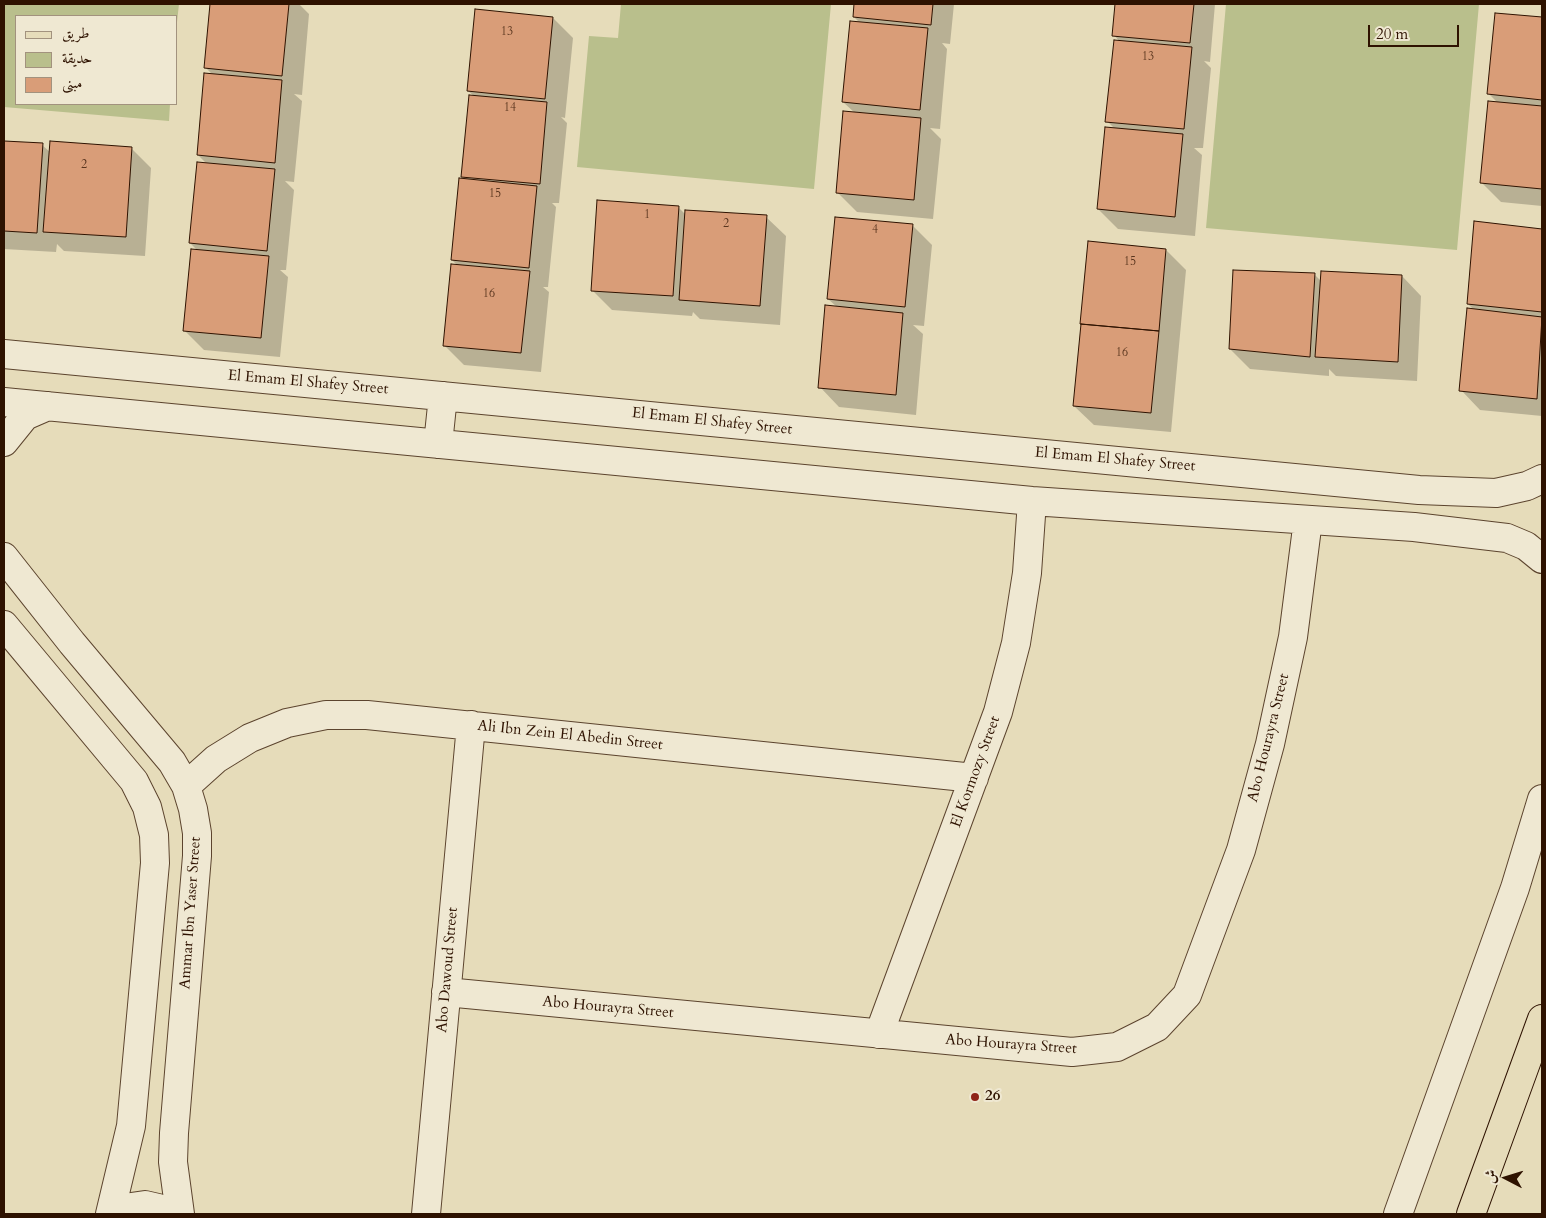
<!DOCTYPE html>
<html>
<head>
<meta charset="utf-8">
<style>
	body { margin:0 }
	#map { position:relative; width:1546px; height:1218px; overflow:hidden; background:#e6dcba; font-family:Cardo,Amiri,serif }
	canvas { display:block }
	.frame { position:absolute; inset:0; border:5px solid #2e1200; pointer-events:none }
	.legend { position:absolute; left:15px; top:15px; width:162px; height:90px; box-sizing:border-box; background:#efe8d2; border:1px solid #a2927e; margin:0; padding:6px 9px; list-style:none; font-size:15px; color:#2e1200 }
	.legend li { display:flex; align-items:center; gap:10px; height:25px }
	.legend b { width:25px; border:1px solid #a2927e }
	.north { position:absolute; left:1481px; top:1153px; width:50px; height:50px; -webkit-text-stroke:4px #efe8d2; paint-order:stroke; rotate:275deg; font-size:14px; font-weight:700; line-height:20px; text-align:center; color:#2e1200 }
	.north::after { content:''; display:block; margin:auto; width:18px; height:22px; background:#2e1200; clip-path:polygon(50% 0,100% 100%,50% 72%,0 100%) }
	.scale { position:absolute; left:1368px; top:25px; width:91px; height:22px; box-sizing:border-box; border:2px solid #2e1200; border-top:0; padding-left:6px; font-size:15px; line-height:18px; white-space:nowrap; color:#2e1200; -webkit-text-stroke:4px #efe8d2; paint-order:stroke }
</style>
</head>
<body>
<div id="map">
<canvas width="1546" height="1218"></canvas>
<div class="frame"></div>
<ul class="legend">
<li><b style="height:6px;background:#e6dcba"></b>طريق</li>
<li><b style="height:14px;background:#b9bf8c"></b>حديقة</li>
<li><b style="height:14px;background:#d99d78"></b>مبنى</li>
</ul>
<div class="north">ش</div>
<div class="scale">20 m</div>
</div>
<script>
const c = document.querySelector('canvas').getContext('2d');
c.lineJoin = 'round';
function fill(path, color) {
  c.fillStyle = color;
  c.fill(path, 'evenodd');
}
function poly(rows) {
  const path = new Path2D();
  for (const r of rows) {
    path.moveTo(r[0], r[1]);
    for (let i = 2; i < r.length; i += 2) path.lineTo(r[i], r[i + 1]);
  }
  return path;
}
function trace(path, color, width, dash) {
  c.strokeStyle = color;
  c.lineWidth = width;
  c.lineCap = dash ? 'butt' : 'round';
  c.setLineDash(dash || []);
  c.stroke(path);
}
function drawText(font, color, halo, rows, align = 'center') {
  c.font = font + ' Cardo,serif';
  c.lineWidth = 4;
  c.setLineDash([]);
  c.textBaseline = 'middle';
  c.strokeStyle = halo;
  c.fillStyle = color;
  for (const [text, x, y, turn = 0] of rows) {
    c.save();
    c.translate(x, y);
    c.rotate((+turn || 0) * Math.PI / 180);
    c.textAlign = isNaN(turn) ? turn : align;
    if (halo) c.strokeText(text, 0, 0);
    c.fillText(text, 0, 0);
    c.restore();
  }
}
fill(poly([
	[4,4,179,4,176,31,176,16,16,16,16,104,170,104,169,121,4,107],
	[621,4,831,4,814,189,577,167,589,36,618,38],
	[1226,4,1479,4,1457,250,1206,228]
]), '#b9bf8c');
fill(poly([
	[212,4,299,4,309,14,302,95,294,94,302,101,294,182,285,181,294,190,286,270,280,270,288,277,280,357,204,350,184,330,198,251,190,243,207,164,198,155,213,75,206,68],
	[855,4,954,4,950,44,942,43,947,49,940,129,930,128,941,139,933,219,857,212,837,192,855,113,843,102,860,23,854,17],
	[1117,4,1215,4,1210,62,1204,61,1211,68,1203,148,1194,148,1202,155,1195,236,1118,229,1098,209,1115,129,1107,121,1120,42,1114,35],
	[1497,14,1542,18,1542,206,1501,202,1481,182,1498,103,1489,94],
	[553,18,573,38,565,118,561,117,567,123,559,203,552,203,556,207,548,287,543,287,549,292,541,372,464,365,445,346,458,266,452,260,467,180,462,176,474,96,468,91],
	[4,142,42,145,50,152,131,148,151,168,145,256,64,251,57,244,56,252,4,249],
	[678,207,686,215,766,217,786,236,780,325,700,319,693,312,692,316,612,310,592,290],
	[1475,223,1542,230,1542,416,1480,410,1461,390,1475,311,1468,304],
	[912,225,932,245,924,326,913,325,923,334,916,415,839,407,820,387,837,307,828,299],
	[1166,250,1186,270,1171,432,1094,425,1074,406],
	[1314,274,1321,281,1402,276,1421,296,1417,381,1336,376,1329,369,1329,376,1250,369,1230,349]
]), '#0003');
const building = poly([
	[210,4,289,4,282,76,204,68,210,4],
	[854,4,933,4,931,25,853,17,854,4],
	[1115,4,1194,4,1190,43,1112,36,1115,4],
	[475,9,553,17,545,99,467,91,475,9],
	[1495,13,1542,17,1542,100,1487,94,1495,13],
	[850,21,928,28,920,110,842,102,850,21],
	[1114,40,1192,47,1184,129,1105,122,1114,40],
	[204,73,282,80,275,163,197,155,204,73],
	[469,95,547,102,540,184,461,177,469,95],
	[1488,101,1542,106,1542,189,1480,183,1488,101],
	[843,111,921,118,914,200,836,193,843,111],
	[1105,127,1183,134,1175,217,1097,209,1105,127],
	[4,141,43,143,37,233,4,231,4,141],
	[50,141,132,147,126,237,43,232,50,141],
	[197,162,275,169,267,251,189,243,197,162],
	[459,178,537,186,529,268,451,260,459,178],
	[597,200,679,206,673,296,591,291,597,200],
	[685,210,767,215,760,306,679,300,685,210],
	[835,217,913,224,905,307,827,299,835,217],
	[1474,221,1542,229,1542,312,1467,304,1474,221],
	[1088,241,1166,249,1159,331,1080,324,1088,241],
	[191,249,269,256,261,338,183,331,191,249],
	[451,264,530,271,521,353,443,346,451,264],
	[1233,270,1315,273,1310,357,1229,349,1233,270],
	[1321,271,1402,275,1398,362,1315,357,1321,271],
	[825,305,903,313,896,395,818,388,825,305],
	[1467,308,1542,317,1537,399,1459,391,1467,308],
	[1081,324,1159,331,1151,413,1073,406,1081,324]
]);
fill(building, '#d99d78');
trace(building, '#2e1200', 1);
const minor = poly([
	[4,354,1419,490,1496,493,1527,486,1542,479],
	[4,402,1032,501,1414,527,1507,538,1526,546,1542,559],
	[4,442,25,416,48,406],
	[438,444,443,396],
	[4,557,72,643,172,762,186,786,193,809,197,833,197,856,174,1133,173,1162,180,1214],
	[4,625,134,781,147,807,154,835,155,863,131,1126,110,1214],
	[186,786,216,759,250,738,287,723,326,715,367,715,974,778],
	[446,992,1072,1052,1117,1047,1157,1027,1187,995,1241,850,1270,744,1293,637,1308,520],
	[879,1034,998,712,1016,643,1027,573,1032,501],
	[117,1214,131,1207,145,1205,158,1208,173,1214],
	[426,1214,471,725],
	[1398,1214,1515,888,1542,799]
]);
const major = poly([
	[1471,1214,1542,1019]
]);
trace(minor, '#5c442e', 30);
trace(major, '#2e1200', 30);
trace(minor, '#efe8d2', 28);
trace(major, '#e6dcba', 28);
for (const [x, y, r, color] of [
	[975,1097,5,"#8f2418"]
]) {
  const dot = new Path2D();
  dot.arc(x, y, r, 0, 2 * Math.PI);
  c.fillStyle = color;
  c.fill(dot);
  trace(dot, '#efe8d2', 2);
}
drawText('12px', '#59351e', null, [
	["13",507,32],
	["13",1148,57],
	["14",510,108],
	["2",84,165],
	["15",495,194],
	["1",647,215],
	["2",726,224],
	["4",875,230],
	["15",1130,262],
	["16",489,294],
	["16",1122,353]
]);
drawText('15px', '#2e1200', '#efe8d2', [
	["El Emam El Shafey Street",308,383,5],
	["El Emam El Shafey Street",712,422,6],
	["El Emam El Shafey Street",1115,460,5],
	["Ali Ibn Zein El Abedin Street",570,736,6],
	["Abo Hourayra Street",1269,738,-76],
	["El Kormozy Street",976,772,-70],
	["Ammar Ibn Yaser Street",191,913,-86],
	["Abo Dawoud Street",448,970,-85],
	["Abo Hourayra Street",608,1008,5],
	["Abo Hourayra Street",1011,1045,4]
]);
drawText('bold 15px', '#2e1200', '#efe8d2', [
	["26",985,1097]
], 'left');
</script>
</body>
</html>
